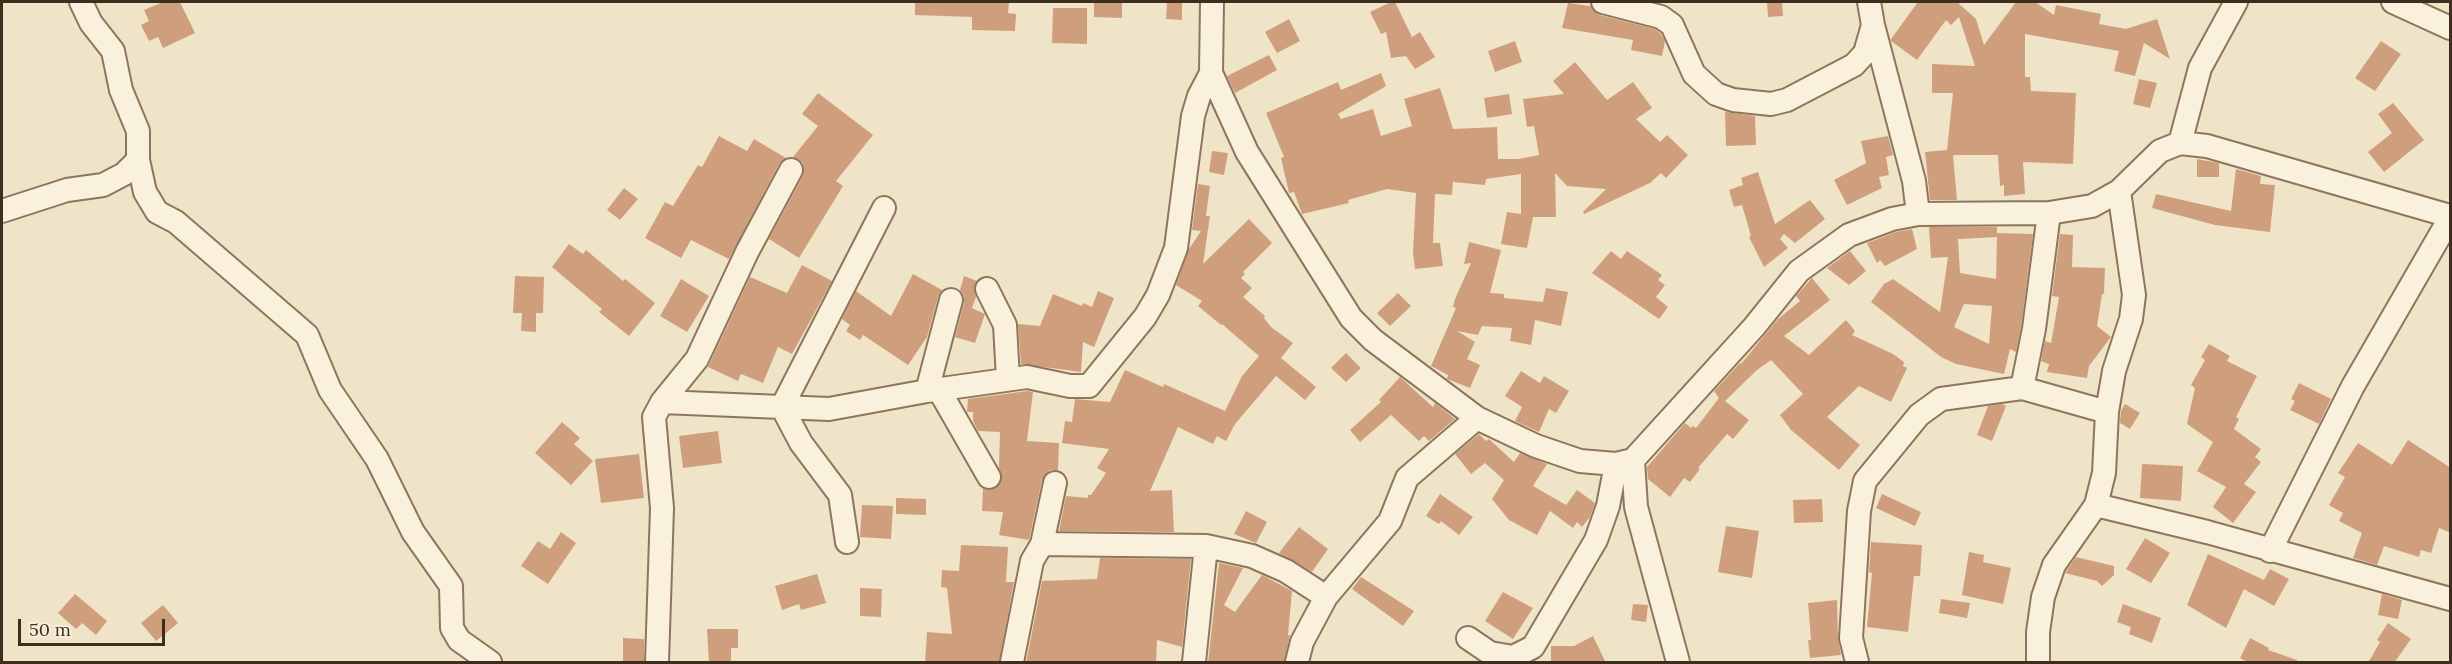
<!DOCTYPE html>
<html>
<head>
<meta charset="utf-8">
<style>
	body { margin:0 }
	#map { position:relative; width:2452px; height:664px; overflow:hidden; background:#f0e4c8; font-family:Lora,serif }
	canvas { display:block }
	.frame { position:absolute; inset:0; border:3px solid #3d2e20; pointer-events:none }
	.scale { position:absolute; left:18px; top:619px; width:147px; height:27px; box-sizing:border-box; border:3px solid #3d2e20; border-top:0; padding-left:8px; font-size:18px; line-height:21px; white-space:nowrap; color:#3d2e20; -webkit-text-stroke:4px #f7eed8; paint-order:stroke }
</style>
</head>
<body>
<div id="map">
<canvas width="2452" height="664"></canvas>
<div class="frame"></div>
<div class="scale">50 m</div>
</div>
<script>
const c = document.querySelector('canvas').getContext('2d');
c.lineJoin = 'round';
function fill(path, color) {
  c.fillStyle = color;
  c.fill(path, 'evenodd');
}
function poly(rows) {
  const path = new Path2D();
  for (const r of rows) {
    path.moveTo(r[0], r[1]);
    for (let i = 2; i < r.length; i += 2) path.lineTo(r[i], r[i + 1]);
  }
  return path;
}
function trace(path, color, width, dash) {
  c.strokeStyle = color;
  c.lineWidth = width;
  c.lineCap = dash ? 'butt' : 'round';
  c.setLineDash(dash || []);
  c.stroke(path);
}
fill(poly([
	[163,2,180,2,195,33,163,48,158,37,149,41,141,25,149,21,144,10],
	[915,2,1009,2,1008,13,1016,14,1015,31,972,30,972,17,915,15],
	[1094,2,1122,2,1122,18,1094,17],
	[1167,2,1182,2,1182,20,1166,19],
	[1391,2,1395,2,1412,37,1420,32,1435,57,1415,69,1406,56,1391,58,1386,32,1381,34,1370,12],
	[1767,2,1782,2,1783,16,1768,17],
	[1918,2,1957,2,1976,19,1984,45,2016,2,2035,2,2054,15,2056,5,2101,14,2099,24,2126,29,2157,19,2170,59,2144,43,2135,76,2114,71,2119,51,2025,34,2025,77,2030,77,2031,91,2076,93,2073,164,2023,162,2025,194,2004,196,2004,185,2000,186,1998,155,1953,155,1957,200,1930,200,1925,152,1947,150,1953,93,1932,93,1932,64,1975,66,1959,17,1951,25,1946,20,1917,60,1891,41,1891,39],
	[1568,3,1590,6,1600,15,1655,29,1661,34,1665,41,1662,56,1631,50,1633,40,1562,28],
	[1053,8,1087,8,1087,44,1052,43],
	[1289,19,1300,41,1277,53,1265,32],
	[1515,41,1522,62,1495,72,1488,51],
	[2381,41,2401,54,2375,91,2355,78],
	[1269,55,1277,70,1235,93,1227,76],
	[1575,62,1607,100,1633,82,1652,108,1636,119,1660,142,1667,135,1688,155,1666,178,1661,173,1650,183,1584,214,1583,212,1606,189,1567,186,1555,173,1556,217,1533,217,1527,248,1501,244,1507,212,1521,214,1521,174,1486,179,1485,185,1453,182,1452,195,1435,194,1433,243,1440,243,1443,266,1415,269,1413,252,1416,193,1387,189,1348,200,1349,203,1302,214,1294,192,1289,193,1281,158,1284,157,1266,113,1338,82,1341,90,1381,73,1386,86,1338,114,1341,119,1373,109,1381,136,1412,126,1404,99,1440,88,1453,129,1497,127,1498,159,1518,159,1539,155,1534,126,1527,127,1523,99,1564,94,1553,81],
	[2139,79,2157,83,2150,108,2133,104],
	[818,93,873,135,836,181,843,186,799,258,769,239,803,176,803,163,793,157,818,126,802,114],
	[1509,94,1512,114,1487,118,1484,98],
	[2393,103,2424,140,2384,172,2368,152,2392,133,2378,114],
	[1725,112,1755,116,1756,145,1726,146],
	[719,136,747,151,754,139,786,158,779,164,729,259,691,240,681,258,645,238,665,202,673,206,698,165,702,167],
	[1888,136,1893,155,1886,157,1889,175,1879,177,1882,188,1847,205,1834,180,1866,163,1861,141],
	[1212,151,1228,153,1224,175,1209,172],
	[2197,159,2219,163,2219,177,2197,177],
	[2236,169,2261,176,2260,184,2275,185,2270,232,2215,225,2152,208,2156,194,2231,211],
	[1758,172,1775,224,1810,200,1825,219,1795,243,1784,234,1780,239,1788,248,1764,267,1749,237,1751,236,1742,205,1734,207,1729,190,1743,185,1741,178],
	[1198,184,1210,186,1206,216,1210,216,1203,264,1249,219,1272,243,1243,272,1245,274,1241,278,1252,288,1243,297,1265,316,1264,318,1271,327,1293,343,1281,358,1316,387,1305,400,1276,376,1235,424,1226,441,1217,436,1213,444,1178,427,1150,491,1172,490,1174,532,1059,531,1066,496,1088,498,1088,495,1091,495,1106,473,1097,468,1109,449,1062,443,1065,421,1072,422,1075,399,1110,402,1125,370,1163,387,1164,384,1225,411,1242,376,1259,356,1222,324,1221,325,1198,306,1202,301,1176,285,1189,249,1201,231,1192,230],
	[624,188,638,199,620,220,607,210],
	[1929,227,1997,227,1997,233,2033,234,2021,327,2016,352,2010,349,2004,374,1956,364,1941,357,1871,302,1884,284,1893,279,1940,312,1948,257,1931,258],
	[1997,237,1996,279,1960,273,1958,239],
	[1964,304,1992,306,1989,344,1954,327],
	[1912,229,1917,249,1885,266,1880,260,1877,263,1867,243,1896,232],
	[2060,234,2073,235,2072,267,2105,268,2104,294,2102,294,2097,326,2111,337,2089,366,2087,378,2047,372,2049,364,2041,361,2045,341,2051,343,2059,297,2052,296],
	[1469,242,1501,250,1490,293,1504,294,1504,298,1543,302,1546,288,1568,292,1561,326,1535,320,1531,345,1510,341,1512,328,1482,326,1478,335,1457,331,1475,342,1467,359,1480,365,1470,388,1447,379,1448,375,1431,366,1456,308,1453,307,1455,299,1471,263,1464,264],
	[569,244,583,254,586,250,623,281,625,279,655,303,629,336,599,312,602,309,552,267],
	[1611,251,1621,259,1627,251,1662,275,1658,280,1665,285,1656,297,1668,307,1659,319,1592,273],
	[1850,251,1866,271,1849,285,1827,268],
	[802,265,832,281,792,354,778,347,763,383,741,374,738,381,708,367,750,277,787,293],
	[913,274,942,290,938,297,927,337,908,365,863,335,860,340,846,331,850,325,842,319,856,291,891,316],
	[515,276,544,277,543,313,536,313,536,332,521,331,522,313,513,313],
	[964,276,977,281,974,289,976,297,972,308,985,314,975,343,955,337,964,303,964,296,960,290],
	[1812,278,1830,300,1784,336,1809,355,1846,320,1855,331,1852,335,1893,354,1904,362,1903,366,1907,368,1891,402,1859,386,1827,417,1860,445,1839,470,1791,430,1780,415,1803,394,1771,360,1757,370,1725,401,1749,420,1733,439,1727,434,1698,468,1700,469,1690,482,1684,478,1670,497,1648,479,1647,467,1685,423,1691,428,1693,426,1696,428,1719,398,1714,391,1740,363,1741,364,1778,319,1800,301,1796,296],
	[681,279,709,296,687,332,660,316],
	[1098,291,1114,298,1094,347,1083,342,1081,372,1021,364,1018,324,1040,326,1053,294,1082,306,1083,303,1092,307],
	[1398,293,1411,306,1390,326,1377,313],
	[2209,344,2230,356,2227,361,2257,376,2236,417,2239,419,2234,429,2261,449,2255,457,2261,462,2244,484,2256,492,2233,523,2213,507,2226,487,2197,471,2213,442,2187,424,2195,388,2191,385,2205,360,2201,357],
	[1346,353,1361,368,1346,382,1331,368],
	[1521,371,1540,383,1544,376,1569,391,1556,413,1549,409,1539,432,1515,421,1522,407,1505,396],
	[1400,377,1433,407,1435,403,1455,419,1429,441,1424,436,1419,441,1391,415,1360,442,1350,430,1381,402,1379,400],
	[2299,383,2331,399,2319,424,2290,410,2295,401,2291,399],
	[1027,391,1033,392,1027,441,1059,443,1058,470,1050,470,1042,480,1029,540,999,535,1003,512,982,511,983,489,990,490,996,488,1002,478,999,467,1000,432,978,431,973,421,973,412,967,412,968,399],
	[2002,404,2006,406,1992,441,1977,435,1988,406],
	[2125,404,2140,413,2130,429,2120,423,2121,411],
	[562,422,580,438,574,444,593,461,571,485,535,453],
	[718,431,722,463,683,468,679,436],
	[1479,434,1486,441,1489,439,1514,462,1520,453,1547,464,1533,486,1566,505,1577,490,1595,503,1590,517,1582,527,1577,522,1573,528,1550,511,1537,535,1509,520,1492,499,1504,480,1485,463,1471,474,1455,454],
	[2408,440,2451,468,2451,533,2439,528,2431,553,2421,550,2419,557,2384,546,2377,565,2353,558,2362,533,2339,521,2343,513,2329,505,2345,477,2338,473,2358,443,2392,465],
	[639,454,644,498,601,503,595,459],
	[2142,464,2183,466,2181,501,2140,498],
	[1440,494,1473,517,1459,535,1441,521,1439,524,1426,516],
	[1882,494,1921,512,1915,526,1876,508],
	[896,498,926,499,926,515,896,514],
	[1822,499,1823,522,1794,523,1793,500],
	[862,505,893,506,891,539,860,537],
	[1246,511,1267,522,1256,543,1234,534],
	[1726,526,1759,531,1752,578,1718,572],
	[1299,527,1328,549,1312,572,1279,553],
	[561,532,576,543,548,584,521,566,538,541,550,549],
	[2145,538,2170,553,2151,583,2126,569],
	[1871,542,1922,545,1920,576,1914,576,1908,632,1867,627,1872,573,1869,572],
	[961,545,1008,547,1006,582,1014,582,999,663,925,663,927,632,952,634,947,588,941,587,942,570,959,571],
	[1969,552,1984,555,1983,562,2011,568,2003,604,1962,595],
	[2208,554,2264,580,2270,569,2289,579,2274,606,2244,589,2226,628,2187,605],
	[2076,557,2114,566,2114,575,2102,586,2097,581,2065,573],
	[1100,558,1191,559,1182,647,1157,640,1156,663,1026,663,1042,581,1097,579],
	[1219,563,1243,568,1224,605,1235,612,1262,575,1292,591,1288,635,1290,635,1284,663,1208,663],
	[817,574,826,603,801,610,799,604,782,610,775,586],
	[1361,577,1414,611,1403,626,1352,589],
	[860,588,882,589,881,617,860,616],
	[1503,592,1533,608,1513,639,1485,621],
	[75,594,107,621,96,635,82,623,76,629,58,613],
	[2382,594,2402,600,2398,619,2378,615],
	[1941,599,1970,603,1967,618,1939,613],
	[1837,600,1838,638,1841,655,1810,658,1808,640,1811,640,1808,603],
	[1633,604,1648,605,1646,622,1631,620],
	[2123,604,2161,618,2152,643,2129,634,2131,627,2117,622],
	[163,605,178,623,156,641,141,623],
	[2388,623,2411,639,2394,663,2368,663,2380,642,2377,640],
	[707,629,738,629,738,648,731,648,731,663,709,663],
	[1593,636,1606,663,1551,663,1551,646,1574,646],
	[623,638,644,639,644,663,623,663],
	[2250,638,2269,648,2268,650,2297,660,2297,663,2250,663,2240,658]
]), '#cf9f7d');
const street = poly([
	[1212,2,1211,73,1247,152,1351,318,1373,340,1477,418,1536,446,1580,461,1616,464,1633,460,1754,327,1799,271,1849,235,1892,219,1918,214,2049,213,2092,206,2119,191,2160,151,2180,143,2207,146,2450,216],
	[1603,2,1661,17,1672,25,1694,74,1716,94,1733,100,1771,104,1787,100,1854,65,1865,53,1873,25],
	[1869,2,1873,25,1914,181,1918,214],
	[2393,2,2450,28],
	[2180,143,2200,68,2236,2],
	[138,160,145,192,157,212,176,222,307,335,330,390,377,459,413,532,451,586,452,628,459,640,490,662],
	[2,211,67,190,103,185,124,174,138,160,138,131,121,90,113,51,91,23,81,2],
	[987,289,1005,325,1008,379],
	[2022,388,2034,329,2049,213],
	[939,390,989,477],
	[927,391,951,300],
	[662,402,829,409,927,391,1027,377,1070,386,1089,386,1145,317,1158,295,1176,248,1193,116,1199,96,1211,73],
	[1633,460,1636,507,1678,662],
	[2096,505,2207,532,2450,599],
	[847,542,840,495,801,443,782,407,884,208],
	[1042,544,1055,483],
	[2270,551,2353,386,2450,218],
	[1468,638,1490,653,1513,657,1533,647,1596,540,1608,506,1616,464],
	[657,662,662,508,654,417,662,402,697,359,747,252,791,170],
	[1012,662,1032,561,1042,544,1206,546,1252,556,1286,571,1326,597],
	[1194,662,1206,546],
	[1297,662,1302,642,1326,597,1390,521,1407,478,1477,418],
	[1857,662,1851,638,1859,511,1865,481,1919,415,1941,399,2022,388,2107,412],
	[2038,662,2038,632,2043,597,2054,565,2096,505,2104,473,2107,412,2114,371,2131,319,2134,295,2119,191]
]);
trace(street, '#8d765c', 26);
trace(street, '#faf1dc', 22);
</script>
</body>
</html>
